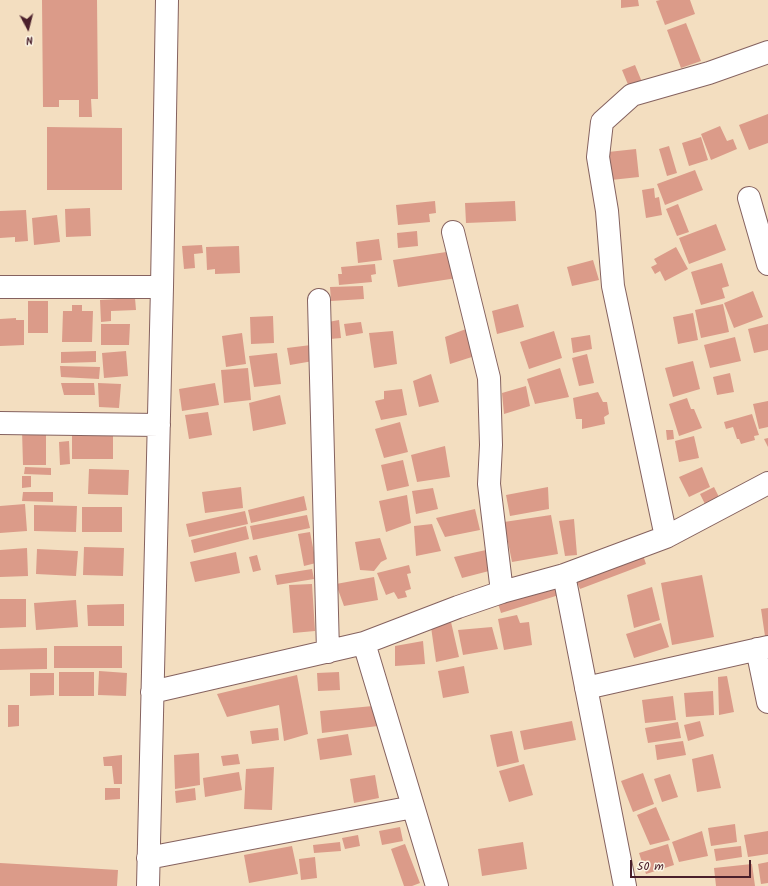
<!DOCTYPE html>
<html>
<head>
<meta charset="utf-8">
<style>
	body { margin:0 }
	#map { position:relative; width:768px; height:886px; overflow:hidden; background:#f3dec0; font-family:Kalam,sans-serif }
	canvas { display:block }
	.north { position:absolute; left:8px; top:8px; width:40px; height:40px; -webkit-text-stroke:3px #fcf5e5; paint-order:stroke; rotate:173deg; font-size:11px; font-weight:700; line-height:16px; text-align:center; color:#4a1f2b }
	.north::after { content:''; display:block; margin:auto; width:14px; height:18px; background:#4a1f2b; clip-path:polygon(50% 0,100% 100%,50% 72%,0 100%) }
	.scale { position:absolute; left:630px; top:860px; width:121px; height:18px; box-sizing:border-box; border:2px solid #4a1f2b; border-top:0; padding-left:5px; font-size:12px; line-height:14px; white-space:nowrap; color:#4a1f2b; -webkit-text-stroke:3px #fcf5e5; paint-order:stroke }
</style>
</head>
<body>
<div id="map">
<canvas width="768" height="886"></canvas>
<div class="north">N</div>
<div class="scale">50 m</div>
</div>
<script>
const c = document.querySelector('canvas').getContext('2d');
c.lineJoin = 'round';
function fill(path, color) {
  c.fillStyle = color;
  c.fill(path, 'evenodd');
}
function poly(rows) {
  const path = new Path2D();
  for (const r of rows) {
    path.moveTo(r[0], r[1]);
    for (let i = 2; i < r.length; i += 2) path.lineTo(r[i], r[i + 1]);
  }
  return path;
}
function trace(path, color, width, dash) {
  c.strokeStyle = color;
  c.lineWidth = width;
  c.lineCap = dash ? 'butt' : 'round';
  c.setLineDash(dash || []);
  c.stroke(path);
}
fill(poly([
	[42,0,97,0,98,99,91,99,92,117,79,117,79,100,59,100,59,107,43,107],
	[621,0,638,0,639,6,621,8],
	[660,0,690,0,695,14,665,25,656,1],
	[686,23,701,61,681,68,667,30],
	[635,65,642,82,629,87,622,70],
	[768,114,768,143,749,150,739,125],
	[720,126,727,141,733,139,737,149,711,160,701,134],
	[47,127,122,128,122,190,47,190],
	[701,137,708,160,689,166,682,143],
	[669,146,677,173,667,176,659,149],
	[636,149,639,177,611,180,608,152],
	[695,170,703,190,665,205,657,184],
	[654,188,655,198,659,197,662,215,646,218,642,190],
	[435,201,436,213,429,214,430,222,398,225,396,205],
	[515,201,516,221,466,223,465,203],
	[678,204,689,232,677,236,666,209],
	[90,208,91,236,66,237,65,209],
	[26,210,28,241,15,242,15,237,0,238,0,211],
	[57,215,60,242,34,245,32,218],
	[716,224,726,250,689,264,679,238],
	[417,231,418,246,398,248,397,233],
	[379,239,382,260,358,263,356,242],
	[202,245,203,253,194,254,195,268,184,269,182,246],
	[239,246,240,273,215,274,215,269,207,270,206,247],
	[676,247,688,269,665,281,660,271,655,274,651,267,657,264,654,259],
	[453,251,457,278,398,287,393,260],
	[593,260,599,280,572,286,567,267],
	[722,263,729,286,722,288,725,298,701,305,691,272],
	[375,264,376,274,371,275,372,282,339,285,338,274,342,274,341,267],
	[363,286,364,299,331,301,330,287],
	[753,291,763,317,734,328,724,303],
	[135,298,136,310,111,311,111,321,101,322,100,300],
	[28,301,48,301,48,333,28,333],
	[518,304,524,327,497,334,492,311],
	[723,304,729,332,701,338,695,310],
	[72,305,82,305,82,311,93,311,92,342,62,342,63,311,72,311],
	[693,313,698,340,678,344,673,317],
	[273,316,274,343,251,344,250,317],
	[16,318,16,320,24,320,24,345,0,346,0,319],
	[339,320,341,338,330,339,328,322],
	[361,322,363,333,346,336,344,324],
	[101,324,130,324,129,345,101,345],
	[768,324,768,350,754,353,748,329],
	[466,329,475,356,450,364,445,337],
	[393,331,397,364,374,368,369,333],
	[554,331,562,358,529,369,520,342],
	[242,333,246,364,226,367,222,336],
	[590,335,592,349,573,353,571,338],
	[735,337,741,361,710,368,704,345],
	[311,345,313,361,290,365,287,348],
	[96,351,96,362,61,363,61,352],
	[126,351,128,376,104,378,102,353],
	[277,353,281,384,254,387,249,356],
	[587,354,594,383,579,386,572,358],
	[693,361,700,389,673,397,665,368],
	[60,366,100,367,99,379,61,377],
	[248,368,251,400,224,403,221,370],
	[560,368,569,397,535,404,527,379],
	[730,373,734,392,717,395,713,377],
	[431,374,439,402,419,407,413,381],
	[61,383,94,383,95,395,64,395],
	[98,383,121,384,119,408,99,407],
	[215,383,219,405,182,411,179,389],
	[526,386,530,406,504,414,502,393],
	[402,389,407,415,381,420,375,401,384,399,384,391],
	[598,392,603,402,607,402,609,414,604,417,605,424,582,429,582,419,576,419,573,398],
	[280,395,286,424,253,431,249,403],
	[687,398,691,409,694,409,702,428,679,436,669,404],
	[768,401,768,427,759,429,753,404],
	[208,412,212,435,189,439,185,415],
	[752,414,759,435,754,436,755,440,741,444,739,439,737,439,733,427,726,429,724,422],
	[400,422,408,452,384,458,375,429],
	[46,429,46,465,23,465,22,430],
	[666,430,673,430,674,439,667,440],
	[72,433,113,433,113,459,72,459],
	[694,436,699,458,679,462,675,441],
	[768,438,768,447,764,439],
	[69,441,70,464,60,465,59,442],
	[445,446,450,477,417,482,411,455],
	[403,460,409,486,387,491,381,465],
	[25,467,51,468,51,475,24,474],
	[702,467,710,487,689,497,679,477],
	[89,469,129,470,128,495,88,494],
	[22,476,31,476,31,487,22,488],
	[241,487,243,508,205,513,202,492],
	[548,487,549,509,510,516,506,495],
	[714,487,719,497,705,504,700,494],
	[433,488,438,509,416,514,412,491],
	[23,492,53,492,53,502,22,501],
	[407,495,411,523,386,532,379,501],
	[304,496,307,510,251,523,248,510],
	[25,504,27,531,0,533,0,506],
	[34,505,77,506,76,532,34,531],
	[82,507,122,507,122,532,82,532],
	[475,509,480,530,445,537,436,518],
	[245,511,248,524,189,537,186,524],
	[307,515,310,528,253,540,250,526],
	[551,515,558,554,512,562,504,522],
	[574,519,577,555,565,556,559,521],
	[432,524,441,551,416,556,414,526],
	[246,526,249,539,194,553,191,540],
	[310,532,316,563,304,566,298,534],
	[380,538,387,559,381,562,374,571,360,570,355,542],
	[84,547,124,548,123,576,83,575],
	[27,548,28,576,0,577,0,550],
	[37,549,78,551,76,576,36,574],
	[486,550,489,571,462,578,454,557],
	[236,552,240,573,195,582,190,562],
	[642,552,646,564,580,589,575,577],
	[257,555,261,570,253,572,249,557],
	[409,565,411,573,407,574,411,589,405,591,407,597,398,599,394,592,386,595,377,573],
	[312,569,314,579,277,585,275,575],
	[702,575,714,637,672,645,661,583],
	[374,577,378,600,344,606,336,584],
	[555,582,559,595,501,613,497,600],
	[312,584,315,631,293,633,289,585],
	[652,587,660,620,634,628,627,595],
	[0,599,26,599,26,627,0,628],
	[76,600,78,627,36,630,34,603],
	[124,604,124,626,88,626,87,605],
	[768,608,768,636,765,636,761,609],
	[517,615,520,623,529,622,532,645,504,650,498,619],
	[451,622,459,657,436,662,431,627],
	[661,623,669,647,634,658,626,634],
	[492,627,498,649,463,655,458,630],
	[423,641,425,664,395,666,395,646],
	[54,646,122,646,122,668,54,668],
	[47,648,47,669,0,670,0,649],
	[464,666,469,693,443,698,438,671],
	[99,671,127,673,126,696,98,695],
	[59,672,94,672,94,696,59,696],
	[339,672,340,690,318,691,317,673],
	[30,673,54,673,54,695,30,696],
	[297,675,308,734,284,741,279,705,227,717,217,694],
	[727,676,734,712,719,715,718,677],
	[713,691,714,715,686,717,684,693],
	[673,696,676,720,645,723,642,700],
	[8,705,19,705,19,726,8,727],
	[373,706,378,726,322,733,320,711],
	[572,721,576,740,524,750,520,731],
	[700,721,704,736,688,741,684,725],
	[678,722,681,738,648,743,645,728],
	[278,728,279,740,252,744,250,731],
	[512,731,519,762,497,767,490,735],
	[348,734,352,755,320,760,317,739],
	[683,741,686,755,657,760,655,745],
	[199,753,200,785,175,789,174,755],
	[238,754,240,764,223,766,221,756],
	[713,754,721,788,697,792,692,759],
	[122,755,122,784,114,784,112,766,104,766,103,757],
	[524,764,533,795,509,802,499,771],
	[274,767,272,810,244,809,246,769],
	[239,772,242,790,205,797,203,778],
	[643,773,654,804,633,812,621,781],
	[670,774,678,797,662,802,654,779],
	[375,775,379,798,354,803,350,779],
	[105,788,120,788,120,799,105,800],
	[195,788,196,800,176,803,175,791],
	[656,807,670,840,650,845,637,815],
	[735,824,737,842,711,846,708,828],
	[400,827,403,841,382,845,379,831],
	[702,831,708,856,679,862,672,842],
	[768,831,768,854,748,857,744,835],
	[358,835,360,846,345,849,342,838],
	[340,842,341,851,314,853,313,845],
	[523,842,527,869,482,876,478,849],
	[405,844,420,883,412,886,404,886,391,849],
	[668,844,674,865,646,874,639,853],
	[292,846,298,874,249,883,244,855],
	[741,846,742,857,716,861,714,849],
	[315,857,317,878,301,880,299,859],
	[768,862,768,883,761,884,758,864],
	[0,863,118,870,117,886,0,886],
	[752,864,755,886,716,886,714,868]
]), '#db9b89');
const minor = poly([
	[749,198,768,264],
	[453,232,489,378,491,445,489,484,502,592],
	[0,287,162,287],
	[319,300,328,652],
	[0,423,159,425],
	[666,537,613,286,607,211,598,157,602,122,632,95,709,73,768,52],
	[564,575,625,886],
	[364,643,437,886],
	[757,649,768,702],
	[586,688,768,647],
	[152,692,364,643,458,607,502,592,564,575,666,537,768,483],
	[148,858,413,807],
	[148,886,162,287,167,0]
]);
trace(minor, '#85625f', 24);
trace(minor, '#fff', 22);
</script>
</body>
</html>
